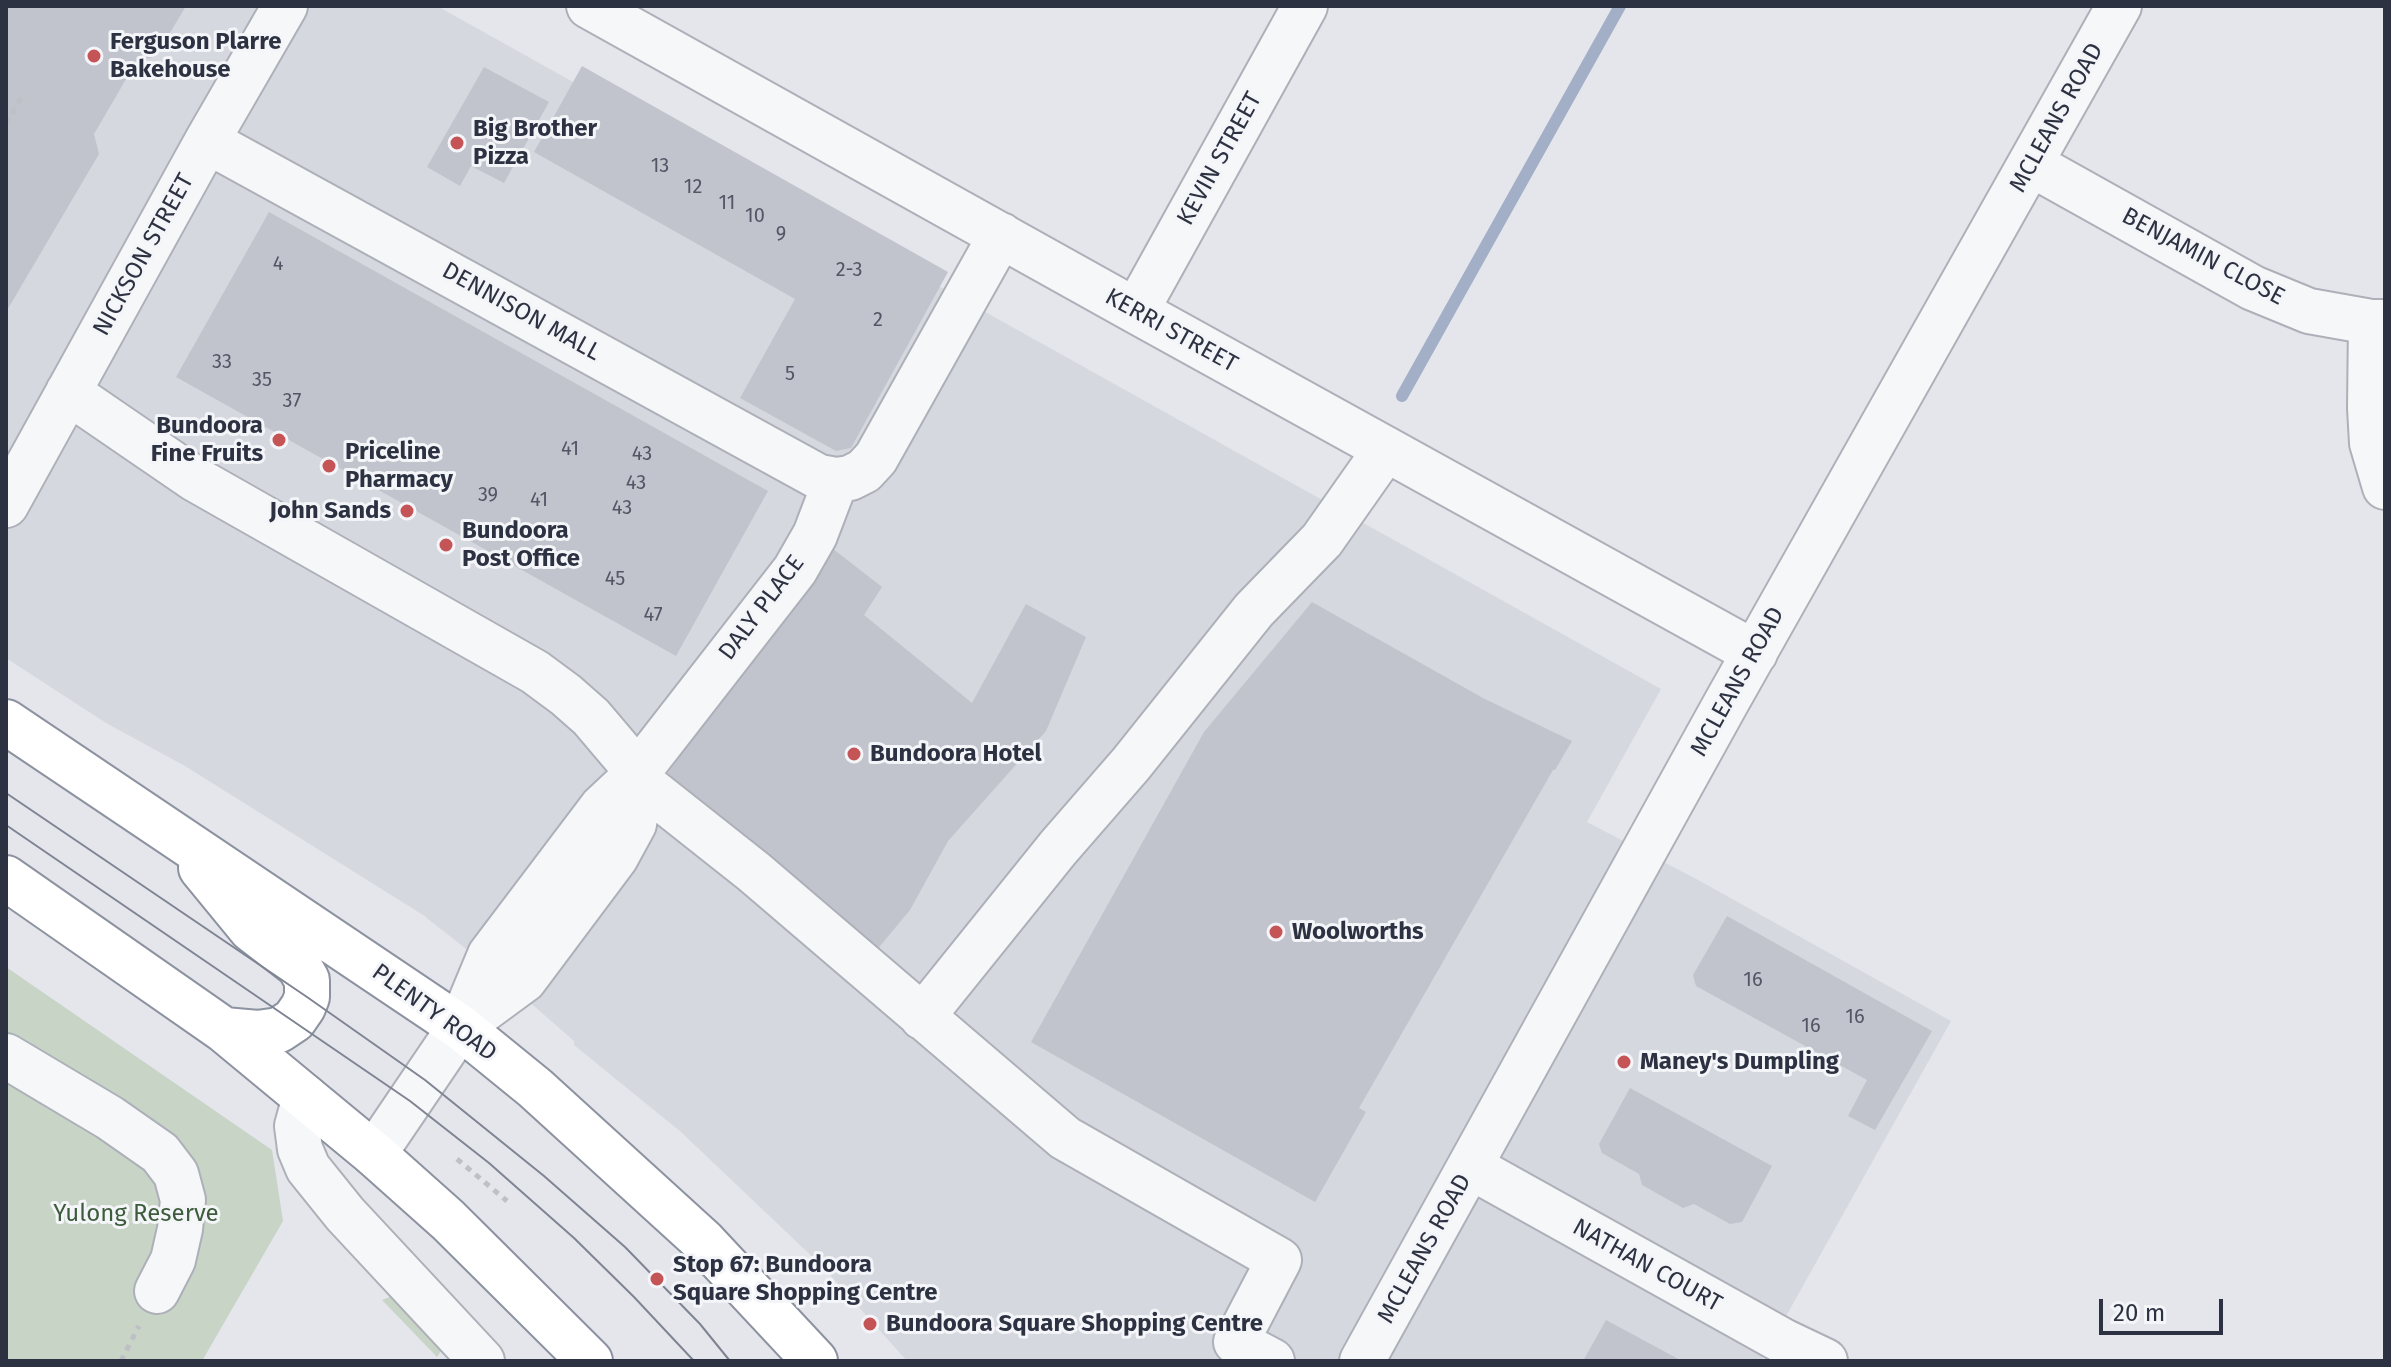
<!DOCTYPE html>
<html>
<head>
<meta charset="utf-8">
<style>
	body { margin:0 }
	#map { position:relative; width:2391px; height:1367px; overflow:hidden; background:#e4e6eb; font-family:"Fira Sans",sans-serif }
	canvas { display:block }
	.frame { position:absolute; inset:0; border:8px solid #2d3242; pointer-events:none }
	.scale { position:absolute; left:2099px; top:1299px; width:124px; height:36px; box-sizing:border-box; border:4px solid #2d3242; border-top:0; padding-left:10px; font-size:24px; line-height:28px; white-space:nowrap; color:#2d3242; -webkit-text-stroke:6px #f4f5f8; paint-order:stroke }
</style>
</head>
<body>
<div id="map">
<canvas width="2391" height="1367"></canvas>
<div class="frame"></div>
<div class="scale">20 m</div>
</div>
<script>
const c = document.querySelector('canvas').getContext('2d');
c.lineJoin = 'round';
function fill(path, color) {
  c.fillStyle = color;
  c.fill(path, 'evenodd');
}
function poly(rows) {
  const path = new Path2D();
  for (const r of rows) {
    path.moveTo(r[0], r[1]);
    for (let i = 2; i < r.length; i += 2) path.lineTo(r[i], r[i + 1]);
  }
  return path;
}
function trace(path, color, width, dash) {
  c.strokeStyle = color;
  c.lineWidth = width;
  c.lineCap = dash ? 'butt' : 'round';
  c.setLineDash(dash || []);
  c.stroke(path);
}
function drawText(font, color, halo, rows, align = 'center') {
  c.font = font + ' "Fira Sans",sans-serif';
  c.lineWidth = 6;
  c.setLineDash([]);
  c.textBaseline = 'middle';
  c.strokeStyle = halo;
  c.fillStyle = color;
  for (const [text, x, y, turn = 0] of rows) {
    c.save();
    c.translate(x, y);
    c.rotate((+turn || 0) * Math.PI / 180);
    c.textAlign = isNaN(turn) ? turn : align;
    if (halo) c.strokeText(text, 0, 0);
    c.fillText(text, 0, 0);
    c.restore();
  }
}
fill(poly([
	[6,6,437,6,1661,689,1587,822,1700,881,1951,1021,1761,1361,907,1361,822,1266,681,1132,574,1045,574,1041,494,971,423,915,185,766,106,723,6,658]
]), '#d6d8df');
fill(poly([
	[6,967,272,1150,283,1221,202,1361,6,1361],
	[390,1297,395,1297,441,1343,441,1351,437,1357,382,1300]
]), '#c7d4c6');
trace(poly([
	[1402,396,1620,6]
]), '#a2afc7', 12);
fill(poly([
	[6,6,186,6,156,56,136,62,94,134,99,154,6,312],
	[582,66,948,272,851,448,836,451,740,398,795,299,534,152],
	[484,67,549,102,504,183,471,166,460,186,427,167],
	[269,212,768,491,676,656,176,377],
	[828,545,882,587,864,615,972,703,1026,604,1086,637,1046,731,948,841,910,910,875,952,666,776],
	[1312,602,1483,698,1572,741,1555,770,1553,770,1359,1108,1366,1112,1315,1202,1031,1042,1204,732],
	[1727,916,1932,1031,1875,1130,1848,1116,1867,1080,1696,986,1693,975],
	[1630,1088,1772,1166,1742,1222,1730,1224,1694,1204,1683,1208,1642,1185,1639,1174,1602,1153,1599,1144],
	[1606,1320,1682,1361,1583,1361]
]), '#c1c4cd');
const minor = poly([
	[589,6,1136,311,1755,653],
	[207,141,819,477,836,480,850,478,864,471,876,458,1001,235],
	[2031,164,2253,288,2309,311,2371,322,2385,322],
	[1136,311,1305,6],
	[2371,322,2370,408,2372,443,2385,487],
	[68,392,195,479,535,672,566,695,591,717,630,763,637,802,634,824,616,857,524,980,460,1027],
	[6,505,207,141,285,6],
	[634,777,754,872,1065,1138,1279,1260,1236,1342,1272,1361],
	[922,1017,1058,848,1131,764,1254,610,1322,540,1386,449],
	[6,1056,110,1118,160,1153,176,1174,183,1200,180,1229,173,1260,157,1291],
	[305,1097,297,1126,300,1149,308,1168,345,1214,482,1361],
	[374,1154,460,1027,490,955,602,807,634,777,795,570,815,535,836,480],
	[1471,1167,1783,1341,1825,1361],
	[1362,1361,1726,703,2119,6]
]);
const highway = poly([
	[6,722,460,1027,535,1088,703,1241,815,1361],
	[201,868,251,929,299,966,307,980,307,997,303,1007,294,1020,279,1030,258,1033,224,1030],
	[6,878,224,1030,305,1097,374,1154,448,1220,590,1361]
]);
trace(minor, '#adb0b8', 48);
trace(highway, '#8c92a0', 48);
trace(poly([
	[6,124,24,93],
	[457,1159,507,1201],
	[121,1361,139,1326]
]), '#bec0c6', 5, [6, 6]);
trace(minor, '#f6f7f9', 44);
trace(highway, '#fff', 44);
trace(poly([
	[6,793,307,997,425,1080,544,1176,625,1247,700,1324,730,1361],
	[6,825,410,1101,489,1163,574,1238,634,1297,694,1361]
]), '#7f8493', 2);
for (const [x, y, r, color] of [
	[94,56,8,"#c45456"],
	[457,143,8,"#c45456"],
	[279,440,8,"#c45456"],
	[329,466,8,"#c45456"],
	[407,511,8,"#c45456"],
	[446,545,8,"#c45456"],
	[854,754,8,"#c45456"],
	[1276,932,8,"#c45456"],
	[1624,1062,8,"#c45456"],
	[657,1279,8,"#c45456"],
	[870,1324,8,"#c45456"]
]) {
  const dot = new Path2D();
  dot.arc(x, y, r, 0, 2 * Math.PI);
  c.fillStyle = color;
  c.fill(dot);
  trace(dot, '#f4f5f8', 3);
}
drawText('20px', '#525665', null, [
	["13",660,166],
	["12",693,187],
	["11",727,203],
	["10",755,216],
	["9",781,234],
	["4",278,264],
	["2-3",849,270],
	["2",878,320],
	["33",222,362],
	["5",790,374],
	["35",262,380],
	["37",292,401],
	["41",570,449],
	["43",642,454],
	["43",636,483],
	["39",488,495],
	["41",539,500],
	["43",622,508],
	["45",615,579],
	["47",653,615],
	["16",1753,980],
	["16",1855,1017],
	["16",1811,1026]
]);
drawText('bold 24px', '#2d3242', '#f4f5f8', [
	["Ferguson Plarre",110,42],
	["Bakehouse",110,70],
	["Big Brother",473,129],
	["Pizza",473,157],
	["Bundoora",263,426,"right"],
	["Fine Fruits",263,454,"right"],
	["Priceline",345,452],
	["Pharmacy",345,480],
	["John Sands",391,511,"right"],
	["Bundoora",462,531],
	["Post Office",462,559],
	["Bundoora Hotel",870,754],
	["Woolworths",1292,932],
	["Maney's Dumpling",1640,1062],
	["Stop 67: Bundoora",673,1265],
	["Square Shopping Centre",673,1293],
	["Bundoora Square Shopping Centre",886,1324]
], 'left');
drawText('24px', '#2d3242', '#f4f5f8', [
	["MCLEANS ROAD",2057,118,-61],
	["KEVIN STREET",1220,159,-61],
	["NICKSON STREET",144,255,-61],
	["BENJAMIN CLOSE",2203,257,28],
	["DENNISON MALL",521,312,29],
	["KERRI STREET",1171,331,29],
	["DALY PLACE",762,608,-53],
	["MCLEANS ROAD",1738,682,-61],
	["PLENTY ROAD",434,1013,36],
	["MCLEANS ROAD",1425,1249,-61],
	["NATHAN COURT",1647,1266,29]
]);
drawText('24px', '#3d5c3b', '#f4f5f8', [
	["Yulong Reserve",136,1214]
]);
</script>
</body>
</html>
